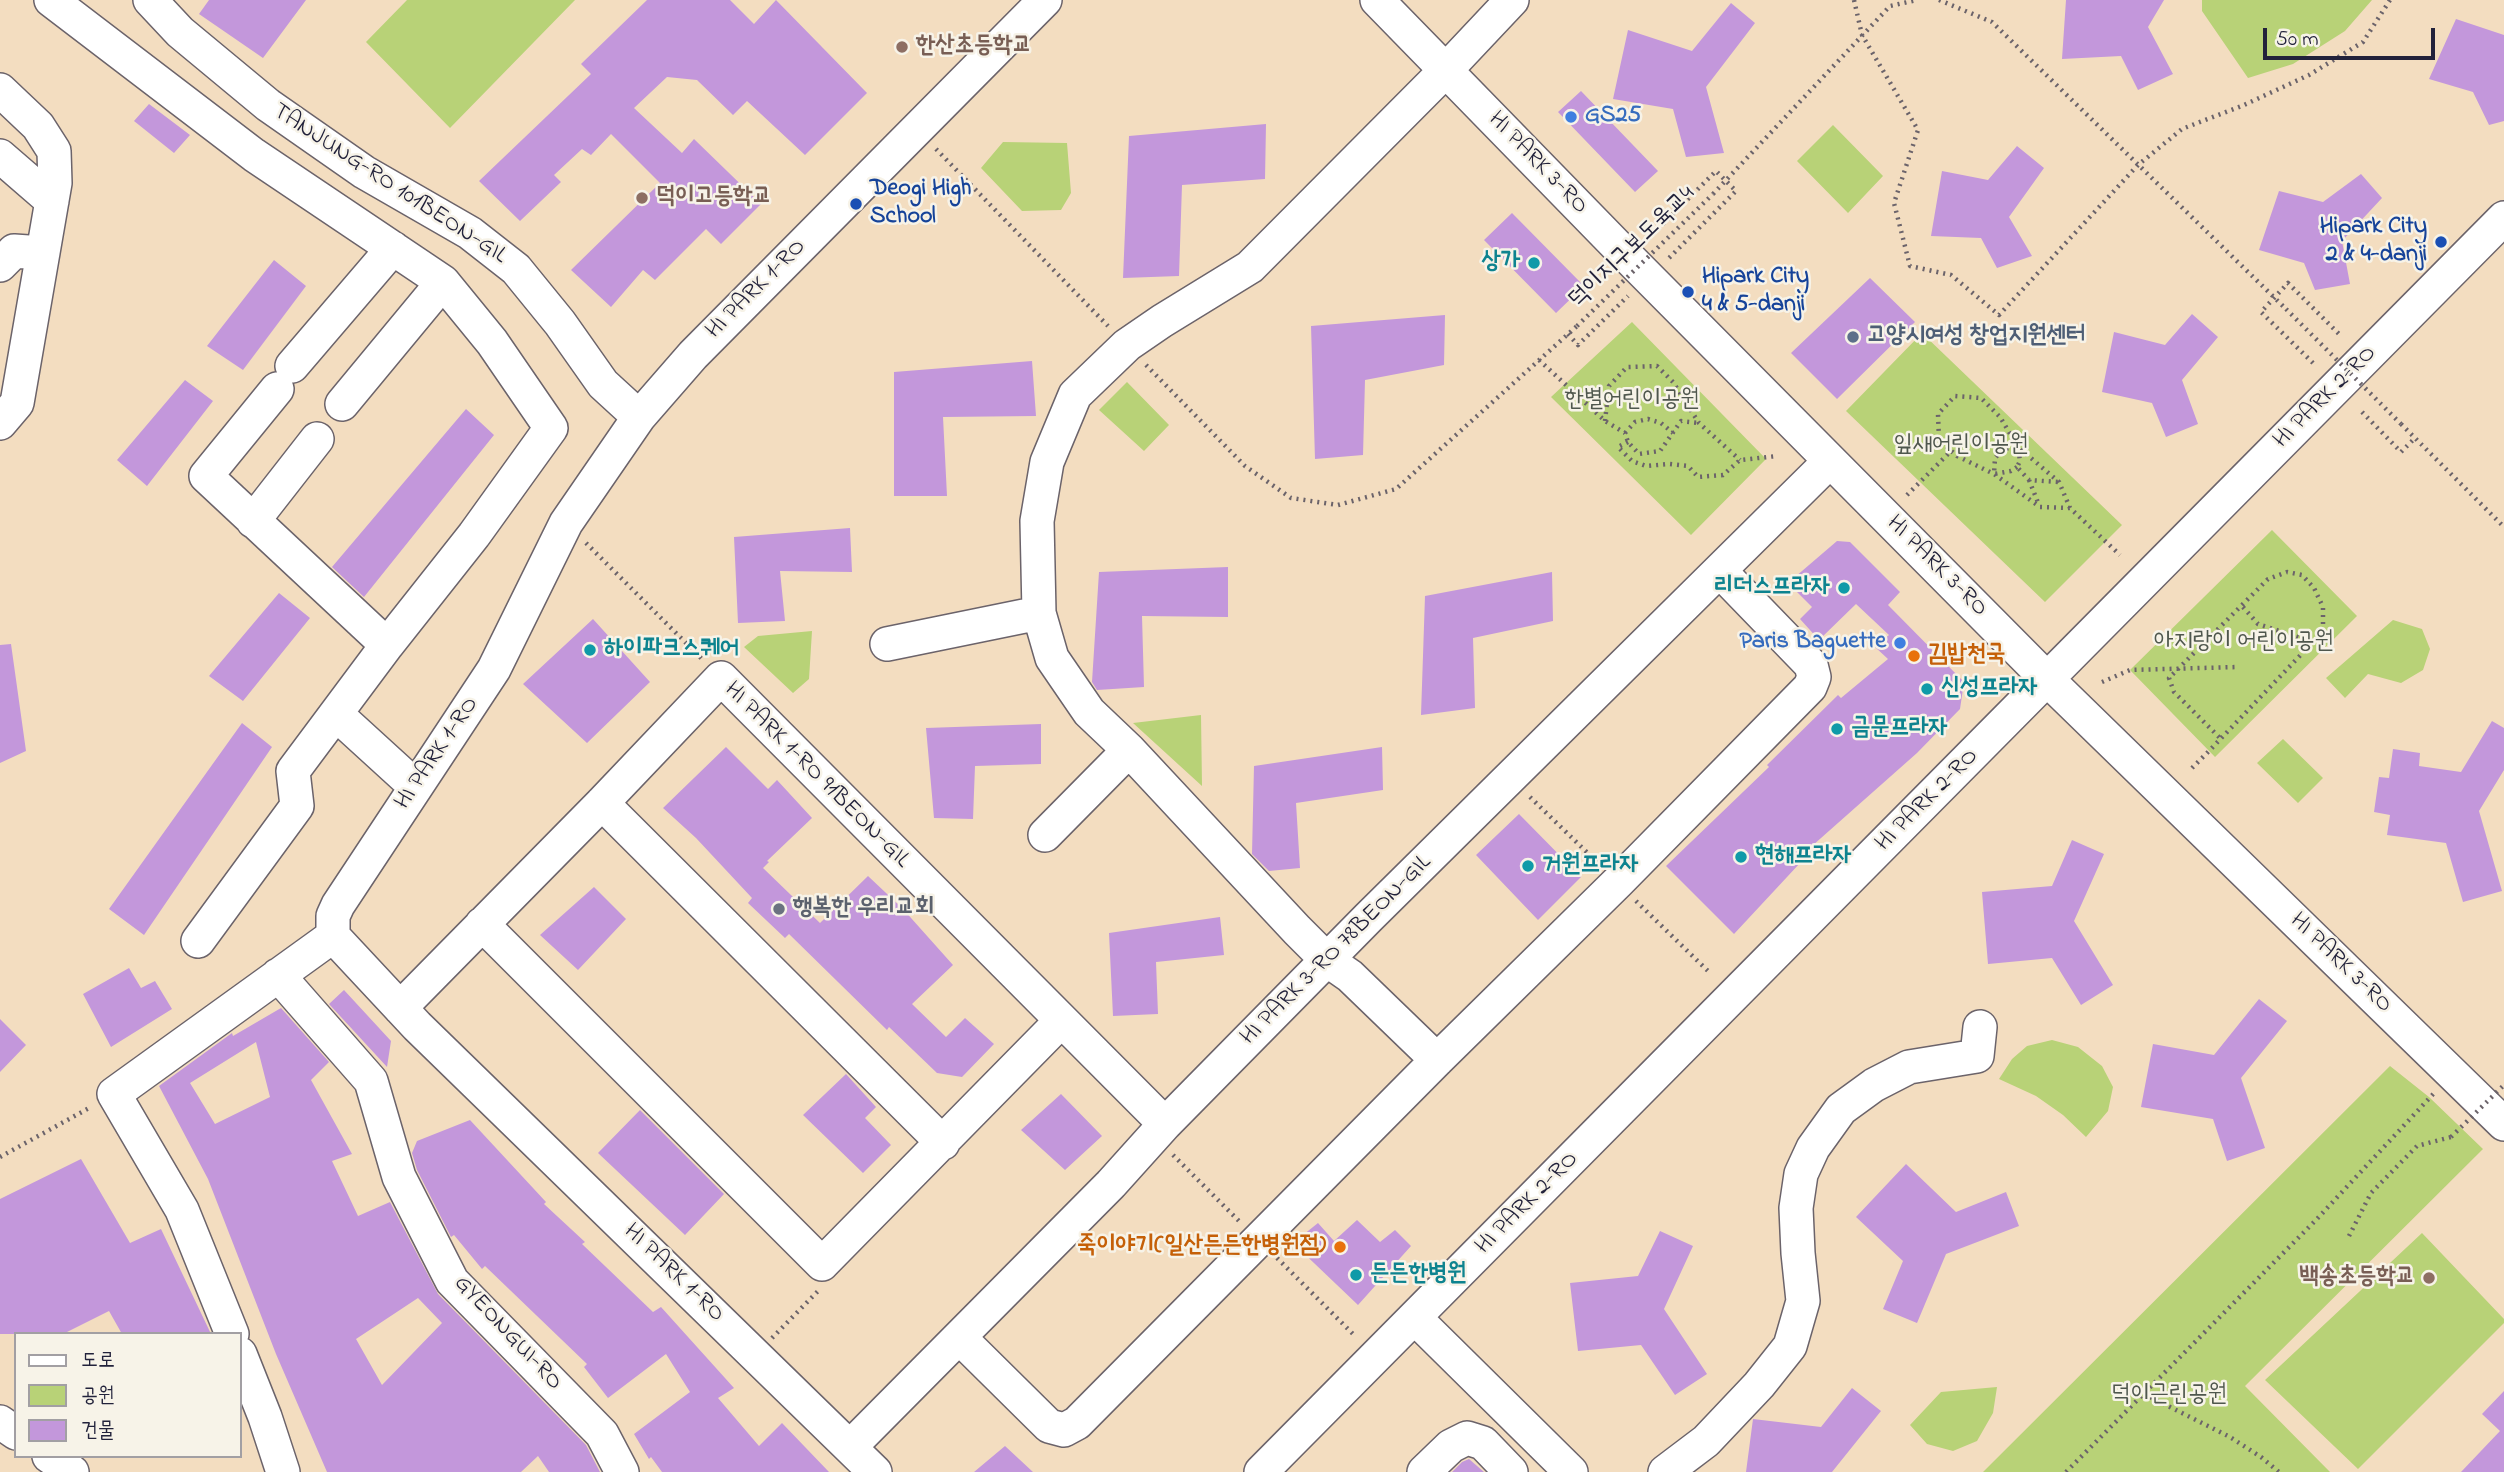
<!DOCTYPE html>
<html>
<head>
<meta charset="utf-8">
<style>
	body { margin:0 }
	#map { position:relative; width:2504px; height:1472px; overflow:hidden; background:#f3ddc0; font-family:"Indie Flower","Poor Story",sans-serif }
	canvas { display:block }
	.legend { position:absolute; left:14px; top:1332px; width:228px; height:126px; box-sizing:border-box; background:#f7f3e8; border:2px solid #a29fa3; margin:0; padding:9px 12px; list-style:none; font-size:21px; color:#22223b }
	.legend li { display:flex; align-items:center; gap:14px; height:35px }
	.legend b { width:35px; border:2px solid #a29fa3 }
	.scale { position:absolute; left:2263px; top:28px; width:172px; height:32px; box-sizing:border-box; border:4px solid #22223b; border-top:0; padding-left:9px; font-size:21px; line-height:24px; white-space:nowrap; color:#22223b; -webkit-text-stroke:5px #f7f3e8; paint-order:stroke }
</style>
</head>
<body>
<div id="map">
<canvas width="2504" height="1472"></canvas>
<ul class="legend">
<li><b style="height:9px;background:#fff"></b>도로</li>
<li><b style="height:19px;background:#b8d277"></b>공원</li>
<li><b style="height:19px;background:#c397db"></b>건물</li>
</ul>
<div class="scale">50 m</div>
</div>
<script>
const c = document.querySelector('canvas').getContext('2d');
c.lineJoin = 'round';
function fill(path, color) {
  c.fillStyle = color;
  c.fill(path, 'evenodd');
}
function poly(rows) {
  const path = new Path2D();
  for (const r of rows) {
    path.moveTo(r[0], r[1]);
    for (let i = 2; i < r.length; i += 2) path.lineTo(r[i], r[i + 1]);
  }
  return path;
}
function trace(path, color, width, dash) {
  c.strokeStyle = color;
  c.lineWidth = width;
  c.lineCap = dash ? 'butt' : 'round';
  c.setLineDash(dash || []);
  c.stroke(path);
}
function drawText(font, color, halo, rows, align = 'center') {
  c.font = font + ' "Indie Flower","Poor Story",sans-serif';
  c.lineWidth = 5;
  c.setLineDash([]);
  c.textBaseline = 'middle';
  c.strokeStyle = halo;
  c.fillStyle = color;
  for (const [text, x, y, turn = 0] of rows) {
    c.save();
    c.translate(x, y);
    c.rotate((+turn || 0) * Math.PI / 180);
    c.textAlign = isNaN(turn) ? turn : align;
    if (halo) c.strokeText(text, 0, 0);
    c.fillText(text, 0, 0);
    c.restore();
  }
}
fill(poly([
	[407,0,575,0,450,128,366,42],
	[2202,0,2372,0,2345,31,2293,64,2248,78,2202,11],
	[1833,125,1883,176,1848,213,1797,161],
	[1003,142,1067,143,1071,193,1061,210,1022,211,981,168],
	[1632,322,1766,459,1691,535,1551,397],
	[1922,333,2122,525,2045,602,1846,411],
	[1127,382,1169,425,1144,451,1099,410],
	[2272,530,2357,616,2215,757,2130,670],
	[2393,620,2422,629,2430,649,2423,670,2401,683,2368,674,2345,698,2326,678],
	[812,631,809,679,793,693,744,647,758,636],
	[1201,715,1202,786,1133,723],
	[2283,739,2323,778,2298,803,2257,763],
	[2052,1040,2078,1047,2102,1066,2113,1087,2108,1111,2086,1137,2063,1115,2036,1096,1999,1079,2012,1059,2027,1046],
	[2390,1066,2429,1097,2483,1149,2245,1386,2330,1472,1983,1472],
	[2422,1233,2504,1319,2504,1323,2358,1469,2265,1380],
	[1997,1387,1993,1413,1977,1441,1953,1451,1927,1444,1910,1425,1941,1392]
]), '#b8d277');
fill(poly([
	[209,0,306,0,263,58,199,14],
	[647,0,730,0,754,24,776,0,867,93,805,155,747,101,733,115,697,80,667,77,634,108,682,153,694,139,761,204,721,244,706,229,655,280,643,270,611,307,571,270,660,183,611,134,591,155,582,149,554,175,561,182,520,221,479,181,591,74,581,64],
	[2066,0,2164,0,2148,27,2173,74,2138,90,2121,56,2062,59],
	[1731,3,1755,23,1706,87,1724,153,1686,157,1673,109,1613,99,1628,30,1692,51],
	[2456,19,2504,35,2504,121,2489,125,2473,92,2429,79],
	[1581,91,1658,171,1635,192,1558,112],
	[149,104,190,135,174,153,134,121],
	[1266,124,1265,179,1182,185,1179,276,1123,278,1129,136],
	[2017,146,2044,168,2009,217,2032,256,1997,268,1981,238,1931,236,1942,171,1988,180],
	[2361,174,2382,198,2342,241,2350,284,2315,290,2304,263,2259,250,2279,191,2323,202],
	[1512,213,1584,286,1556,313,1484,240],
	[274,260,306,286,243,370,207,346],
	[1870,278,1915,322,1837,399,1791,353],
	[2192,314,2218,337,2182,380,2198,424,2166,437,2152,403,2102,392,2114,332,2165,345],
	[1445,315,1444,365,1365,380,1363,455,1315,459,1311,326],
	[1032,361,1036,416,943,417,947,496,894,496,894,372],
	[185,380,213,401,147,486,117,460],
	[466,409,494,435,364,597,332,567],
	[850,528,852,572,780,571,785,621,738,623,734,537],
	[1837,541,1850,542,1900,592,1888,605,1964,682,1960,709,1917,753,1812,846,1814,848,1734,934,1666,866,1769,767,1767,765,1838,695,1841,698,1888,659,1875,647,1889,635,1856,604,1819,640,1800,619,1812,607,1788,583],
	[1228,567,1228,617,1142,616,1144,687,1097,690,1092,682,1099,572],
	[1552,572,1553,621,1473,638,1475,708,1421,715,1425,596],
	[279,593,310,618,243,701,209,676],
	[593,619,650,682,587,743,523,684],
	[11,644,26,751,0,763,0,645],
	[2492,721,2504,728,2504,770,2479,811,2502,891,2463,902,2446,843,2387,835,2390,815,2374,812,2379,777,2389,778,2393,749,2420,753,2419,766,2461,772],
	[242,723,272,747,144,935,109,909],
	[1041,724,1041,764,975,766,973,819,934,818,926,728],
	[726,747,768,789,777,780,812,818,767,861,769,862,763,868,820,923,868,876,903,909,953,965,912,1004,946,1037,965,1018,994,1044,962,1077,937,1073,889,1027,887,1030,789,934,785,938,748,903,752,898,696,838,663,808],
	[1382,747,1383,790,1296,803,1300,868,1269,871,1252,854,1254,766],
	[1519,814,1581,877,1538,920,1476,855],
	[2072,840,2104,854,2074,921,2113,985,2081,1005,2052,958,1988,964,1982,892,2052,886],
	[594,887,626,919,578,970,540,935],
	[1220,917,1224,955,1156,962,1158,1014,1113,1016,1109,933],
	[129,968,141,988,155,981,172,1009,111,1047,83,994],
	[344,990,391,1041,387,1067,329,1004],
	[2259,999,2287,1021,2241,1078,2265,1148,2227,1161,2213,1119,2141,1107,2153,1044,2214,1055],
	[281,1008,329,1062,311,1080,352,1154,332,1161,358,1216,390,1202,438,1294,586,1445,600,1472,549,1472,538,1456,521,1472,327,1472,276,1354,208,1179,159,1086,232,1033,233,1036],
	[256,1042,270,1097,215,1124,190,1083],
	[418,1298,442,1323,382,1385,356,1339],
	[0,1019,26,1045,0,1072],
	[846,1074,876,1107,865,1118,891,1145,863,1173,803,1115],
	[1061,1094,1102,1136,1065,1170,1021,1130],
	[640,1110,724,1194,685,1235,598,1153],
	[470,1120,546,1202,544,1204,585,1242,582,1244,653,1312,661,1307,734,1388,718,1398,759,1446,782,1423,829,1472,662,1472,651,1457,649,1459,634,1434,690,1392,666,1354,608,1398,584,1367,587,1364,485,1266,482,1269,454,1235,451,1237,417,1170,412,1153,417,1141],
	[81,1159,130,1243,161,1229,211,1334,122,1334,109,1311,63,1334,0,1334,0,1199],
	[1906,1164,1956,1212,2006,1192,2019,1226,1946,1254,1917,1323,1883,1309,1903,1261,1856,1217],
	[1357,1220,1380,1242,1395,1230,1411,1246,1358,1305,1293,1243,1318,1223,1334,1241],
	[1660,1231,1693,1246,1664,1309,1707,1374,1675,1395,1641,1345,1578,1351,1570,1283,1638,1276],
	[1852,1388,1881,1411,1832,1472,1746,1472,1753,1419,1821,1427],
	[2504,1391,2504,1472,2461,1472,2500,1431,2482,1414],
	[1005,1446,1033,1472,974,1472],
	[1469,1459,1484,1472,1452,1472,1462,1462]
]), '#c397db');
const minor = poly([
	[51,0,254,155,443,282,492,342,551,428,474,535,387,645,293,771,297,806,198,941],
	[150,0,180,32,268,105,364,172,470,233,516,269,560,323,603,384,639,417],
	[1377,0,1617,246,2048,680,2504,1124],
	[0,90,38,126,54,151,55,183,17,403,0,423],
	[0,156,52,201],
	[0,265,14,251,43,253],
	[292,366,393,248],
	[277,389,206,476,387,645],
	[342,404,443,282],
	[253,521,317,439],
	[887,644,1039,613],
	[336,714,416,787],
	[602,803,943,1143],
	[1045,835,1129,750],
	[482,924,822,1264,1061,1021],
	[278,975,371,1081,399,1177,452,1281,602,1434,622,1472],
	[400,1008,602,803,721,678,1165,1124],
	[1437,1060,1350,976,1327,960,1297,930,1129,750,1089,712,1052,658,1039,613,1037,521,1047,462,1075,395,1127,345,1162,321,1250,267,1446,70,1512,0],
	[1415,1318,1571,1472],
	[232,1334,182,1210,114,1094,333,936],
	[960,1338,1049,1426,1064,1430,1077,1423,1437,1060,1618,882,1810,687,1814,677,1811,665,1720,571],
	[240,1354,265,1417,283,1472],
	[0,1422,16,1433],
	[850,1447,1111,1184,1165,1124,1368,918,1830,461],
	[49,1456,72,1472],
	[875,1472,417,1026,333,936,333,916,338,905,494,669,566,523,639,417,693,355,1045,0],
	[1261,1472,2504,218],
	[1424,1472,1451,1446,1467,1438,1483,1443,1511,1472],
	[1665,1472,1706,1441,1759,1385,1790,1346,1803,1301,1798,1253,1796,1208,1801,1174,1813,1148,1841,1109,1874,1085,1909,1067,1977,1056,1980,1027]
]);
trace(minor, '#6b636a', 36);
trace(poly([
	[1854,0,1862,35,1918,130,1894,203,1910,266,1951,275,1999,315,2138,165,2182,129,2244,105,2309,75,2363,42,2390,0],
	[1939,0,1992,22,2286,309],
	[936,149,1108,326],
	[1713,194,1890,6,1917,0],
	[1648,239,1716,171,1736,191,1668,259],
	[1568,334,1578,345,1628,296],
	[1539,360,1605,421,1625,433,1628,442,1639,454,1660,451,1681,421,1699,423],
	[2313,363,2261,312,2274,298,2288,283,2341,336],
	[1146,365,1245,466,1291,498,1338,505,1396,489,1577,326],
	[2362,412,2401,452,2415,438],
	[1605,421,1609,386,1627,367,1657,366,1673,382,1699,423,1740,460],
	[2401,424,2504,527],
	[1625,433,1635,422,1648,419,1661,423,1673,433],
	[1628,442,1618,447,1632,461,1646,466,1669,464,1688,466,1698,477,1723,475,1740,460,1777,456],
	[2017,467,2011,471,1994,474,1995,458,2003,449,2018,447,2020,461,2017,467,2029,480,2058,482],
	[2029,480,2039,505],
	[1907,495,1951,451],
	[2070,508,2040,507,1994,474,1957,456,1939,440,1938,414,1955,396,1981,398,2000,417,2018,447,2059,482,2070,508,2120,555],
	[586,543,702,659],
	[2243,607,2258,624,2313,642],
	[2102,682,2130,670,2237,667],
	[2192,768,2209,751,2313,642,2323,628,2323,607,2314,588,2302,575,2287,572,2268,579,2169,678,2174,692,2221,739],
	[1530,797,1599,864],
	[1636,901,1708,971],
	[1173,1155,1241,1223],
	[0,1157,91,1107],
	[2349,1236,2371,1193,2417,1146,2451,1137],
	[1277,1258,1354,1335],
	[772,1338,820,1289],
	[2144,1394,2230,1437,2261,1457,2279,1472],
	[2066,1472,2316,1220,2436,1091]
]), '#6b636a', 4.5, [2, 5]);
trace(minor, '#fff', 33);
trace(poly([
	[2286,309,2401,424],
	[1577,326,1713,194],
	[2451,1137,2504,1085]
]), '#6b636a', 4.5, [2, 5]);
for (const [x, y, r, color] of [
	[902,47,7,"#8d6e63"],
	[1571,117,7,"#3f7fe0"],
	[642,198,7,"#8d6e63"],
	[856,204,7,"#1a4fb4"],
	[2441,242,7,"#1a4fb4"],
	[1534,263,7,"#0f9aa8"],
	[1688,292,7,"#1a4fb4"],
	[1853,337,7,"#5c6f8a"],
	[1844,588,7,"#0f9aa8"],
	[1900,643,7,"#3f7fe0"],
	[590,650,7,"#0f9aa8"],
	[1914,656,7,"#e8710a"],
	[1927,689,7,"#0f9aa8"],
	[1837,729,7,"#0f9aa8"],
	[1741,857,7,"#0f9aa8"],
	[1528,866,7,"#0f9aa8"],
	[779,909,7,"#6b7280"],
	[1340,1247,7,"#e8710a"],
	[1356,1275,7,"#0f9aa8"],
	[2429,1278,7,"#8d6e63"]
]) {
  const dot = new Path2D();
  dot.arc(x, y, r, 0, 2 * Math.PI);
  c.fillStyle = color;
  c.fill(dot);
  trace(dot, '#f7f3e8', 2.5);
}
drawText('bold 24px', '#785e54', '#f7f3e8', [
	["한산초등학교",916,47],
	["덕이고등학교",656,198],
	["백송초등학교",2415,1278,"right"]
], 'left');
drawText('bold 24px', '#366cbe', '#f7f3e8', [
	["GS25",1585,117],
	["Paris Baguette",1886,643,"right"]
], 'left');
drawText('24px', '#22223b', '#f7f3e8', [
	["HI PARK 3-RO",1537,164,46],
	["TANJUNG-RO 101BEON-GIL",389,185,33],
	["덕이지구보도육교4",1633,248,-44],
	["HI PARK 1-RO",757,290,-45],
	["HI PARK 2-RO",2326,398,-45],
	["HI PARK 3-RO",1936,567,45],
	["HI PARK 1-RO",438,754,-56],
	["HI PARK 1-RO 91BEON-GIL",816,776,45],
	["HI PARK 2-RO",1928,801,-45],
	["HI PARK 3-RO 78BEON-GIL",1337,951,-45],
	["HI PARK 3-RO",2340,964,44],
	["HI PARK 2-RO",1528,1204,-45],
	["HI PARK 1-RO",673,1274,44],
	["GYEONGUI-RO",507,1334,47]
]);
drawText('bold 24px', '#164399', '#f7f3e8', [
	["Deogi High",870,190],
	["School",870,218],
	["Hipark City",2427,228,"right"],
	["2 & 4-danji",2427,256,"right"],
	["Hipark City",1702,278],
	["4 & 5-danji",1702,306]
], 'left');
drawText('bold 24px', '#0d838f', '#f7f3e8', [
	["상가",1520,263,"right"],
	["리더스프라자",1830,588,"right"],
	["하이파크스퀘어",604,650],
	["신성프라자",1941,689],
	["금문프라자",1851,729],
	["현해프라자",1755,857],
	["거원프라자",1542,866],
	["든든한병원",1370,1275]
], 'left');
drawText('bold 24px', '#4e5e75', '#f7f3e8', [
	["고양시여성 창업지원센터",1867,337]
], 'left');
drawText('24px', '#4f574d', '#f7f3e8', [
	["한별어린이공원",1632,401],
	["잎새어린이공원",1961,446],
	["아지랑이 어린이공원",2244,643],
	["덕이근린공원",2169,1396]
]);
drawText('bold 24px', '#c56008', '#f7f3e8', [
	["김밥천국",1928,656],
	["죽이야기(일산든든한병원점)",1326,1247,"right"]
], 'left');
drawText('bold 24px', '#5b616d', '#f7f3e8', [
	["행복한 우리교회",793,909]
], 'left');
</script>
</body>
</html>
